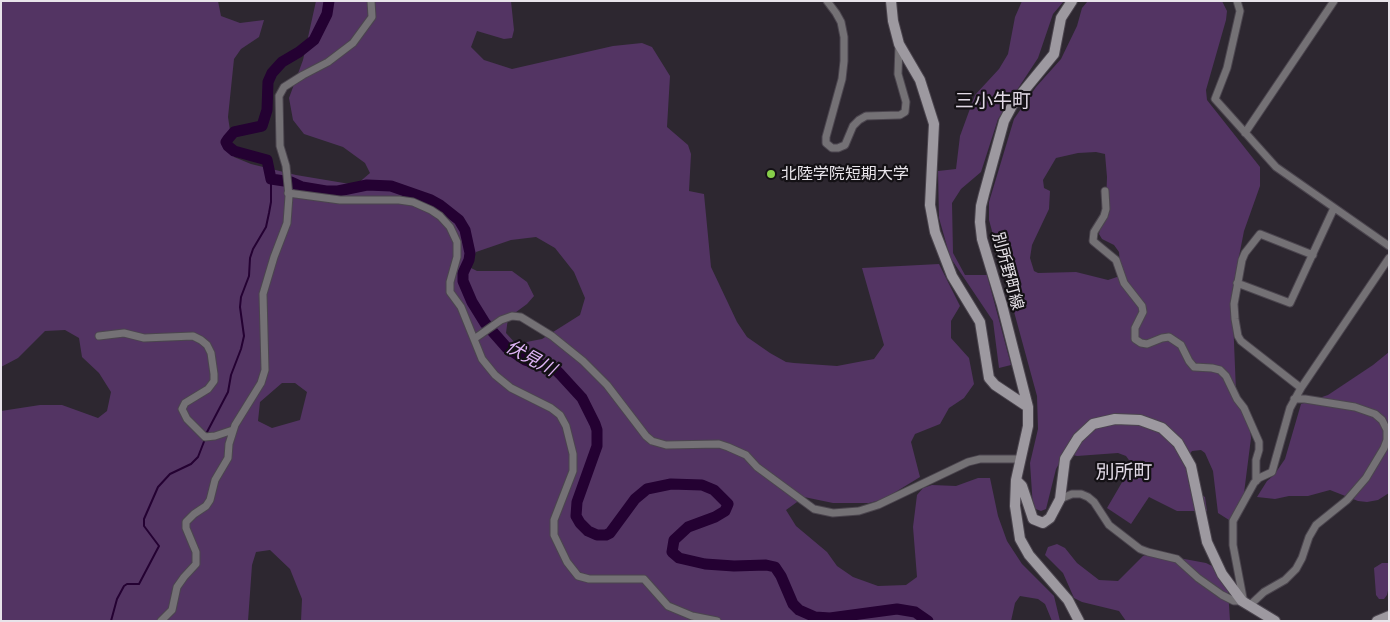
<!DOCTYPE html>
<html>
<head>
<meta charset="utf-8">
<style>
	body { margin:0 }
	#map { position:relative; width:1390px; height:622px; overflow:hidden; background:#2d2730; font-family:Barlow,sans-serif }
	canvas { display:block }
	.frame { position:absolute; inset:0; border:2px solid #e8e4ea; pointer-events:none }
</style>
</head>
<body>
<div id="map">
<canvas width="1390" height="622"></canvas>
<div class="frame"></div>
</div>
<script>
const c = document.querySelector('canvas').getContext('2d');
c.lineJoin = 'round';
function fill(path, color) {
  c.fillStyle = color;
  c.fill(path, 'evenodd');
}
function poly(rows) {
  const path = new Path2D();
  for (const r of rows) {
    path.moveTo(r[0], r[1]);
    for (let i = 2; i < r.length; i += 2) path.lineTo(r[i], r[i + 1]);
  }
  return path;
}
function trace(path, color, width, dash) {
  c.strokeStyle = color;
  c.lineWidth = width;
  c.lineCap = dash ? 'butt' : 'round';
  c.setLineDash(dash || []);
  c.stroke(path);
}
function drawText(font, color, halo, rows, align = 'center') {
  c.font = font + ' Barlow,"Noto Sans JP",sans-serif';
  c.lineWidth = 4.5;
  c.setLineDash([]);
  c.textBaseline = 'middle';
  c.strokeStyle = halo;
  c.fillStyle = color;
  for (const [text, x, y, turn = 0] of rows) {
    c.save();
    c.translate(x, y);
    c.rotate((+turn || 0) * Math.PI / 180);
    c.textAlign = isNaN(turn) ? turn : align;
    if (halo) c.strokeText(text, 0, 0);
    c.fillText(text, 0, 0);
    c.restore();
  }
}
fill(poly([
	[1,1,218,1,221,16,240,23,264,20,259,37,241,49,234,59,228,117,234,157,251,164,296,175,356,185,370,173,365,163,343,147,304,134,293,120,289,98,303,60,316,1,511,1,514,30,512,38,504,39,477,31,471,47,484,60,512,69,613,46,642,43,652,47,670,76,667,127,688,145,691,154,689,191,704,194,711,267,737,322,747,337,770,353,786,362,794,363,837,366,874,359,884,345,862,268,939,264,960,306,951,321,951,338,969,358,974,384,964,398,949,408,940,424,915,434,911,442,920,477,884,499,869,503,833,503,804,497,786,510,796,526,827,552,837,566,853,577,878,586,906,585,917,577,913,527,917,495,923,488,932,485,956,486,978,478,990,478,998,516,1007,541,1022,564,1054,596,1060,621,1052,621,1045,604,1038,599,1020,596,1015,603,1011,621,301,621,302,599,290,569,270,550,256,552,252,565,248,621,1,621,1,411,40,405,62,405,98,418,107,411,111,392,99,373,82,357,79,338,65,330,45,331,18,358,1,367],
	[536,237,555,248,574,272,585,298,580,315,542,339,516,344,506,333,508,318,527,304,534,296,527,282,512,271,477,271,469,267,476,252,511,240],
	[282,383,295,383,307,392,300,420,272,428,258,421,260,402],
	[1022,1,1064,1,1053,14,1038,58,998,119,981,172,961,189,952,203,953,253,965,275,987,275,1011,365,999,368,993,321,950,257,939,218,938,171,956,169,960,136,975,95,999,69,1008,54,1015,17],
	[1222,1,1227,11,1226,20,1206,90,1207,100,1260,167,1260,186,1244,231,1232,292,1236,392,1248,413,1251,438,1243,501,1237,518,1229,520,1218,513,1213,471,1205,453,1201,450,1192,451,1189,455,1188,463,1188,481,1193,490,1205,497,1207,511,1177,511,1149,497,1131,524,1107,508,1131,467,1131,463,1126,456,1118,453,1077,456,1065,453,1056,469,1046,509,1041,511,1033,508,1030,463,1038,429,1037,396,989,220,989,202,1014,119,1036,87,1061,59,1077,26,1082,8,1087,2],
	[1096,152,1105,154,1107,177,1106,204,1099,234,1102,239,1114,245,1119,252,1120,265,1117,277,1108,280,1076,272,1038,273,1034,271,1030,258,1032,245,1049,209,1050,191,1044,188,1043,180,1056,158,1078,153],
	[1389,352,1389,493,1378,500,1367,502,1358,501,1330,490,1308,496,1289,496,1275,499,1257,497,1267,481,1274,475,1285,459,1301,404,1328,395,1373,365],
	[1057,544,1065,548,1077,563,1099,580,1118,581,1143,556,1152,553,1206,563,1214,567,1228,589,1230,621,1126,621,1119,611,1082,602,1074,598,1063,573,1045,555,1048,547],
	[1382,563,1389,563,1389,586,1387,595,1384,599,1379,599,1376,595,1374,568]
]), '#533463');
trace(poly([
	[206,434,228,392,231,375,241,349,244,336,240,307,241,297,249,276,250,258,253,249,266,227,269,213,271,202,271,179],
	[111,621,117,599,124,586,127,584,139,584,159,546,144,526,144,519,158,487,170,474,191,464,198,457,205,439]
]), '#240132', 2);
trace(poly([
	[329,1,327,14,314,40,299,52,282,62,272,73,268,82,267,110,262,126,234,132,228,139,226,142,228,146,234,151,267,160,271,179,291,182,302,187,326,191,338,191,367,185,391,186,431,200,440,205,459,220,465,230,470,253,469,260,463,273,463,281,472,302,485,323,507,348,525,360,556,370,560,374,582,398,595,424,597,430,597,446,577,502,576,516,580,523,588,531,597,535,606,535,610,533,635,499,647,489,671,484,702,485,714,490,728,504,725,511,715,517,688,527,674,540,672,552,679,558,705,564,734,566,766,565,775,567,781,576,793,604,799,610,815,617,830,618,897,609,915,612,928,621]
]), '#240132', 11);
const street = poly([
	[827,1,836,13,841,22,844,37,844,61,842,79,826,137,826,143,832,148,838,148,845,145,853,126,859,120,866,116,900,115,905,112,906,102,898,74,899,45],
	[1237,1,1240,11,1227,68,1215,99,1276,167,1389,246],
	[1245,133,1334,1],
	[1105,191,1106,209,1104,216,1094,232,1093,241,1116,260,1124,283,1142,306,1143,312,1135,328,1135,339,1141,343,1147,344,1162,338,1169,337,1181,345,1189,361,1194,367,1212,368,1220,370,1226,376,1237,399,1244,408,1259,442,1259,450,1256,460,1256,481],
	[288,193,340,200,399,200,413,202,431,210,440,216,450,227,457,242,457,257,450,282,450,292,461,307,482,359,495,375,511,388,551,408,560,415,566,426,573,454,573,471,554,520,554,535,567,562,578,576,589,579,644,579,668,606,692,616,717,621],
	[1237,283,1290,303,1334,208],
	[99,336,124,333,144,338,193,336,201,340,207,345,211,353,214,374,214,381,208,389,185,403,182,409,187,419,205,437,215,436,233,430],
	[474,339,501,320,512,316,521,317,552,336,583,361,607,385,646,436,652,441,666,445,719,444,728,447,746,455,757,467,814,509,833,513,859,511,878,505,968,462,980,459,1021,459],
	[1301,388,1241,341,1238,336,1235,319,1234,304,1242,260,1245,253,1260,234,1313,255],
	[1060,499,1072,494,1081,494,1088,497,1094,502,1109,525,1140,549,1148,552,1177,559,1198,578,1222,595,1234,601,1242,601,1243,598,1233,545,1233,521,1254,483,1259,478,1272,472,1290,408,1301,388,1389,258],
	[1249,606,1264,592,1285,580,1296,569,1302,558,1309,537,1316,525,1347,500,1366,478,1384,448,1387,440,1387,430,1382,420,1375,414,1355,407,1305,399,1294,399],
	[161,621,172,610,177,587,184,577,196,564,196,552,186,528,186,522,194,514,206,506,210,500,215,480,228,458,229,444,235,425,261,383,265,370,263,294,274,257,287,223,289,196,286,166,280,146,279,96,284,87,303,75,328,62,353,43,372,17,371,1]
]);
const secondary = poly([
	[891,1,893,21,899,44,920,80,934,124,930,205,935,232,952,276,980,322,989,378,995,385,1028,407],
	[1072,1,1061,18,1054,54,1013,104,1004,121,984,194,981,206,980,222,982,239,1002,305,1028,407,1028,426,1016,480,1015,506,1020,539,1029,555,1068,600,1079,621],
	[1016,480,1022,486,1033,519,1043,523,1050,518,1060,499,1065,459,1078,438,1093,424,1115,419,1140,420,1162,428,1178,443,1191,466,1207,542,1222,574,1242,601,1275,621],
	[1377,621,1389,616]
]);
trace(street, '#4b454e', 9);
trace(secondary, '#4b454e', 12);
trace(street, '#747175', 7);
trace(secondary, '#9d99a0', 10);
for (const [x, y, r, color] of [
	[771,174,5,"#87cf4a"]
]) {
  const dot = new Path2D();
  dot.arc(x, y, r, 0, 2 * Math.PI);
  c.fillStyle = color;
  c.fill(dot);
  trace(dot, '#141115', 2);
}
drawText('16px', '#e8e4ea', '#141115', [
	["北陸学院短期大学",781,174]
], 'left');
drawText('16px', '#e8e4ea', '#141115', [
	["別所野町線",1008,271,75]
]);
drawText('italic 18px', '#deb4f5', '#141115', [
	["伏見川",531,358,29]
]);
drawText('19px', '#e1d9e5', '#141115', [
	["三小牛町",993,101],
	["別所町",1124,472]
]);
</script>
</body>
</html>
